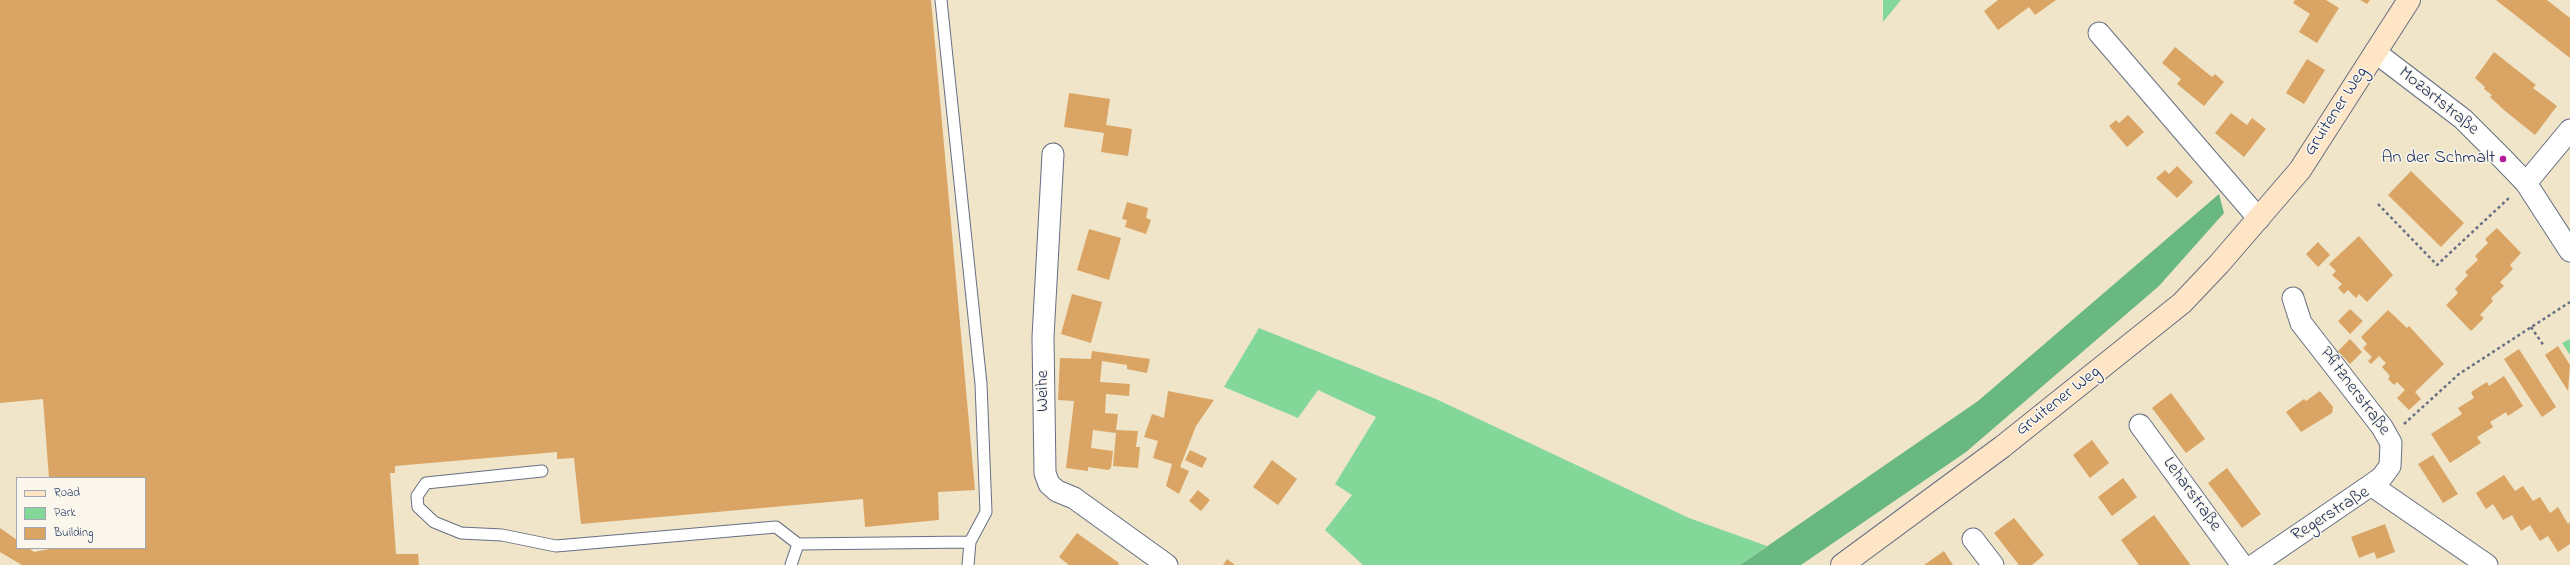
<!DOCTYPE html>
<html>
<head>
<meta charset="utf-8">
<style>
	body { margin:0 }
	#map { position:relative; width:2570px; height:565px; overflow:hidden; background:#f0e5c8; font-family:"Indie Flower",sans-serif }
	canvas { display:block }
	.legend { position:absolute; left:16px; top:477px; width:130px; height:72px; box-sizing:border-box; background:#fbf7ec; border:1px solid #a1a7b3; margin:0; padding:5px 7px; list-style:none; font-size:12px; color:#1b2f5e }
	.legend li { display:flex; align-items:center; gap:8px; height:20px }
	.legend b { width:20px; border:1px solid #a1a7b3 }
</style>
</head>
<body>
<div id="map">
<canvas width="2570" height="565"></canvas>
<ul class="legend">
<li><b style="height:5px;background:#fde5c5"></b>Road</li>
<li><b style="height:11px;background:#83d799"></b>Park</li>
<li><b style="height:11px;background:#d9a464"></b>Building</li>
</ul>
</div>
<script>
const c = document.querySelector('canvas').getContext('2d');
c.lineJoin = 'round';
function fill(path, color) {
  c.fillStyle = color;
  c.fill(path, 'evenodd');
}
function poly(rows) {
  const path = new Path2D();
  for (const r of rows) {
    path.moveTo(r[0], r[1]);
    for (let i = 2; i < r.length; i += 2) path.lineTo(r[i], r[i + 1]);
  }
  return path;
}
function trace(path, color, width, dash) {
  c.strokeStyle = color;
  c.lineWidth = width;
  c.lineCap = dash ? 'butt' : 'round';
  c.setLineDash(dash || []);
  c.stroke(path);
}
function drawText(font, color, halo, rows, align = 'center') {
  c.font = font + ' "Indie Flower",sans-serif';
  c.lineWidth = 3;
  c.setLineDash([]);
  c.textBaseline = 'middle';
  c.strokeStyle = halo;
  c.fillStyle = color;
  for (const [text, x, y, turn = 0] of rows) {
    c.save();
    c.translate(x, y);
    c.rotate((+turn || 0) * Math.PI / 180);
    c.textAlign = isNaN(turn) ? turn : align;
    if (halo) c.strokeText(text, 0, 0);
    c.fillText(text, 0, 0);
    c.restore();
  }
}
fill(poly([
	[1883,0,1901,0,1883,22],
	[1259,328,1436,399,1689,518,1767,546,1740,565,1363,565,1325,530,1352,495,1335,484,1376,417,1318,390,1298,418,1224,387],
	[2570,339,2570,355,2562,343]
]), '#83d799');
fill(poly([
	[2219,194,2224,213,2159,286,1966,452,1801,565,1740,565,1978,401]
]), '#6ab881');
fill(poly([
	[0,0,931,0,975,490,938,492,939,520,865,527,863,499,581,524,574,458,557,459,557,452,395,466,395,473,390,473,396,554,418,554,419,565,22,565,0,552,0,528,17,540,17,548,29,548,34,552,54,548,145,548,145,478,49,478,43,399,0,403],
	[1998,0,2056,0,2035,15,2029,7,1998,30,1984,11],
	[2295,0,2326,0,2339,8,2317,43,2299,32,2310,14,2293,3],
	[2360,0,2370,0,2367,4],
	[2496,0,2547,0,2570,18,2570,58],
	[2175,47,2212,77,2215,74,2224,82,2204,106,2177,84,2181,79,2162,63],
	[2494,52,2536,85,2533,88,2557,106,2535,135,2504,110,2490,97,2492,95,2484,89,2485,87,2475,78],
	[2307,59,2325,70,2304,104,2286,93],
	[1069,93,1110,99,1106,125,1132,129,1128,156,1101,152,1104,133,1064,127],
	[2231,113,2247,125,2252,118,2266,129,2244,157,2215,133],
	[2128,115,2144,132,2127,147,2109,126,2116,120,2119,123],
	[2177,166,2193,182,2177,198,2156,178,2165,170,2169,174],
	[2411,171,2464,223,2441,247,2388,195],
	[1127,202,1148,208,1146,218,1151,220,1146,234,1125,227,1127,220,1122,219],
	[2497,228,2521,253,2510,265,2513,269,2500,282,2504,286,2491,298,2493,301,2480,315,2484,318,2471,331,2446,305,2458,293,2455,289,2468,275,2465,272,2478,260,2475,256,2488,243,2485,239],
	[1089,229,1121,238,1109,280,1077,270],
	[2359,236,2393,275,2367,302,2359,294,2356,298,2348,290,2344,294,2338,288,2342,284,2332,275,2336,271,2329,264],
	[2318,242,2330,255,2318,267,2306,254],
	[1072,294,1102,302,1091,343,1061,334],
	[2350,309,2363,321,2350,334,2338,321],
	[2388,310,2407,328,2409,326,2444,364,2415,392,2421,399,2409,410,2397,398,2405,390,2397,382,2394,385,2388,379,2390,376,2382,367,2386,363,2379,356,2371,364,2368,361,2372,357,2363,348,2367,344,2361,337],
	[2350,339,2362,352,2350,364,2338,351],
	[2558,346,2570,365,2568,391,2545,355],
	[2519,349,2556,407,2542,417,2504,359],
	[1092,351,1150,359,1147,373,1127,369,1127,365,1102,361,1100,382,1130,384,1129,396,1106,394,1105,413,1118,414,1116,430,1138,431,1136,447,1140,447,1138,468,1113,466,1116,433,1093,430,1091,448,1113,451,1111,468,1108,470,1088,467,1088,471,1066,468,1074,401,1058,400,1060,358,1091,359],
	[2504,376,2523,406,2508,416,2506,412,2490,422,2493,427,2477,437,2481,443,2450,463,2431,434,2462,414,2458,408,2474,398,2471,392,2487,382,2489,386],
	[1168,391,1214,400,1196,426,1180,467,1189,471,1179,494,1166,486,1172,464,1153,458,1158,441,1144,437,1152,414,1164,418],
	[2320,391,2333,407,2332,413,2301,432,2286,412,2304,399,2306,401],
	[2171,393,2205,439,2186,453,2152,408],
	[2092,440,2109,463,2090,478,2073,455],
	[1190,450,1207,458,1202,468,1185,460],
	[2433,455,2458,494,2443,503,2418,464],
	[1272,460,1297,479,1278,505,1253,487],
	[2227,468,2261,514,2242,528,2208,483],
	[2504,475,2515,491,2523,486,2533,501,2540,497,2550,513,2558,507,2568,524,2570,522,2570,544,2558,552,2548,536,2540,541,2530,525,2521,531,2512,515,2503,520,2493,504,2486,509,2476,493],
	[2123,478,2137,497,2112,516,2098,497],
	[1198,490,1210,500,1201,511,1189,501],
	[2154,515,2190,564,2189,565,2139,565,2121,540],
	[2014,518,2044,555,2032,565,2019,565,1994,533],
	[2385,524,2395,552,2377,559,2374,552,2359,558,2351,537],
	[1077,533,1119,563,1118,565,1069,565,1059,557],
	[1944,551,1953,565,1924,565],
	[1227,559,1235,565,1223,565]
]), '#d9a464');
const lane = poly([
	[941,0,981,384,986,512,970,542,968,565],
	[542,471,426,483,417,496,418,507,434,522,461,533,502,535,556,546,776,527,798,544,970,542],
	[791,565,798,544]
]);
const street = poly([
	[2099,33,2259,219],
	[2375,52,2463,119,2503,159,2526,183,2570,251],
	[1053,154,1043,337,1045,473,1049,484,1057,491,1074,498,1167,565],
	[2526,183,2570,130],
	[2293,298,2301,323,2382,427,2391,443,2390,466,2382,477,2371,485],
	[2140,425,2242,565],
	[1973,539,1993,565],
	[2254,565,2371,485,2487,565]
]);
const secondary = poly([
	[1842,565,2002,447,2182,303,2219,264,2300,170,2409,0]
]);
trace(lane, '#666f83', 13);
trace(street, '#666f83', 23);
trace(secondary, '#666f83', 24);
trace(poly([
	[2378,204,2437,265,2510,197],
	[2531,327,2544,346],
	[2404,424,2459,374,2570,302]
]), '#666f83', 2.5, [3, 3]);
trace(lane, '#fff', 11);
trace(street, '#fff', 21);
trace(secondary, '#fde5c5', 22);
for (const [x, y, r, color] of [
	[2503,159,4,"#b5179e"]
]) {
  const dot = new Path2D();
  dot.arc(x, y, r, 0, 2 * Math.PI);
  c.fillStyle = color;
  c.fill(dot);
  trace(dot, '#fbf7ec', 1.5);
}
drawText('18px', '#1b2f5e', '#fbf7ec', [
	["Mozartstraße",2438,102,39],
	["Gruitener Weg",2337,112,-57],
	["Weihe",1044,391,-90],
	["Pfitznerstraße",2354,392,53],
	["Gruitener Weg",2059,402,-38],
	["Leharstraße",2191,495,54],
	["Regerstraße",2331,515,-32]
]);
drawText('18px', '#1b2f5e', '#fbf7ec', [
	["An der Schmalt",2495,159]
], 'right');
</script>
</body>
</html>
